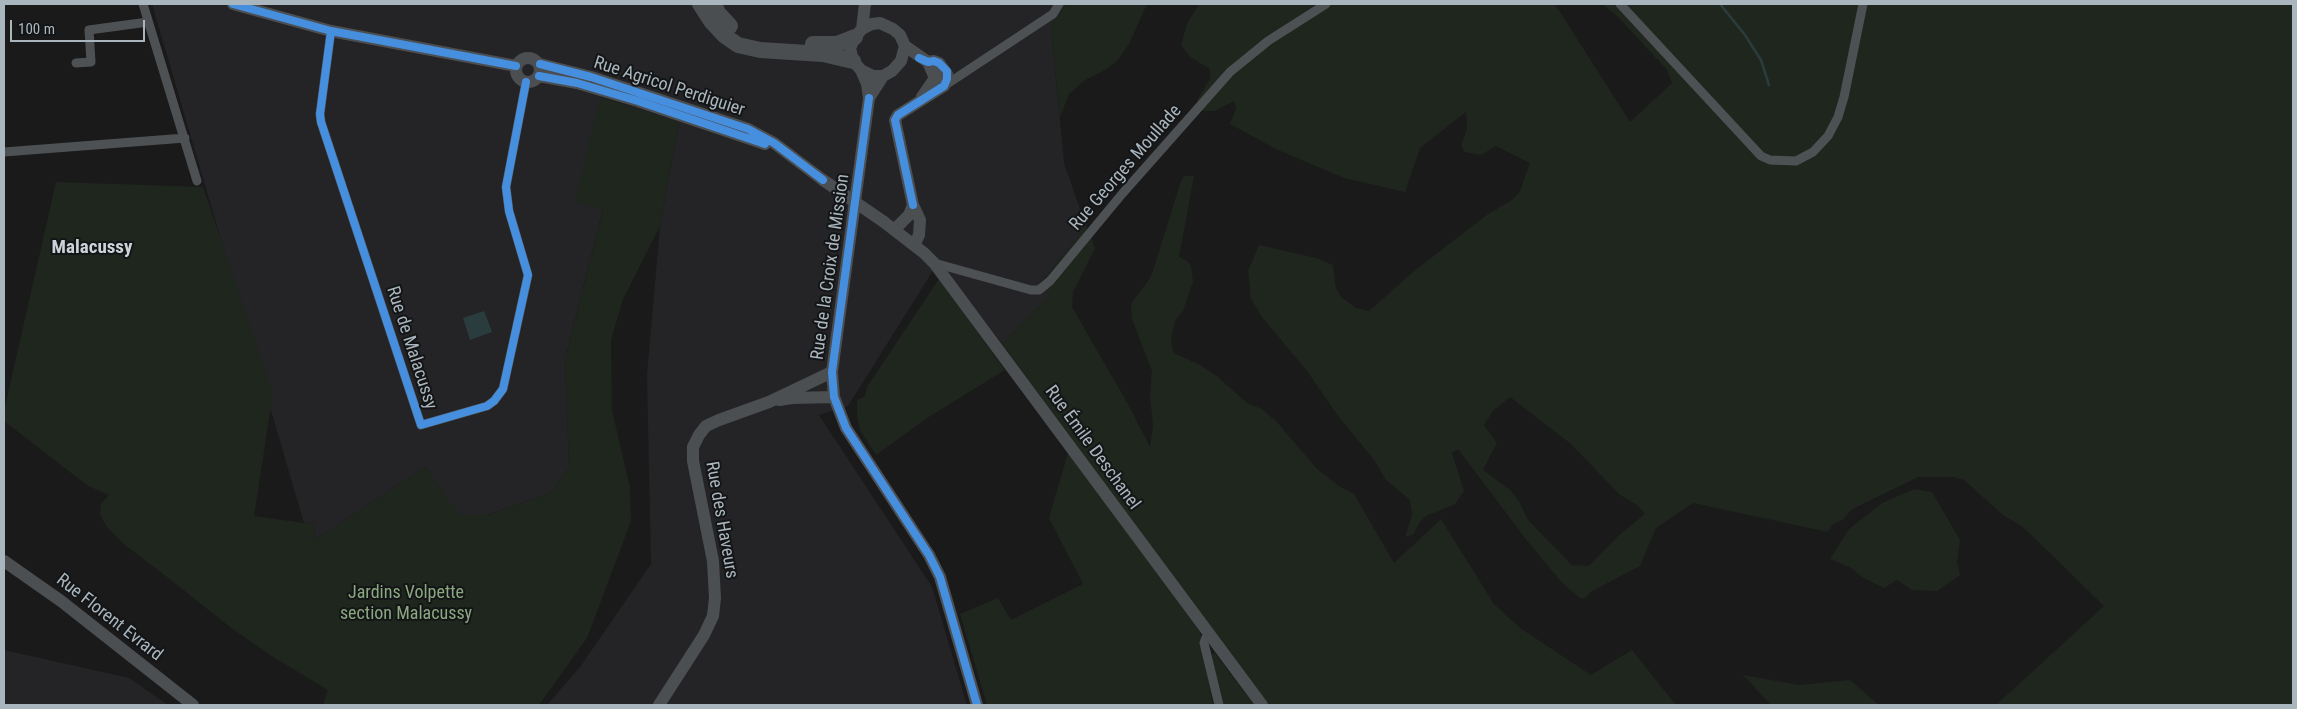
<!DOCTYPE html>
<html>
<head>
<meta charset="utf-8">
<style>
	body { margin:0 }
	#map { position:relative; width:2297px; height:709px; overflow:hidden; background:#1a1a1b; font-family:"Roboto Condensed",sans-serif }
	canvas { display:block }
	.frame { position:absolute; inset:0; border:5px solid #aab6bd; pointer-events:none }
	.scale { position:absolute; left:10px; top:20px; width:135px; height:22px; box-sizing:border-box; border:2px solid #aab6bd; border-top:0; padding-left:6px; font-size:15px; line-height:18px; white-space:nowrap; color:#aab6bd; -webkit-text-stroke:4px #141517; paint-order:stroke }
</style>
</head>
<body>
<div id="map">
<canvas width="2297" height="709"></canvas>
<div class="frame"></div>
<div class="scale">100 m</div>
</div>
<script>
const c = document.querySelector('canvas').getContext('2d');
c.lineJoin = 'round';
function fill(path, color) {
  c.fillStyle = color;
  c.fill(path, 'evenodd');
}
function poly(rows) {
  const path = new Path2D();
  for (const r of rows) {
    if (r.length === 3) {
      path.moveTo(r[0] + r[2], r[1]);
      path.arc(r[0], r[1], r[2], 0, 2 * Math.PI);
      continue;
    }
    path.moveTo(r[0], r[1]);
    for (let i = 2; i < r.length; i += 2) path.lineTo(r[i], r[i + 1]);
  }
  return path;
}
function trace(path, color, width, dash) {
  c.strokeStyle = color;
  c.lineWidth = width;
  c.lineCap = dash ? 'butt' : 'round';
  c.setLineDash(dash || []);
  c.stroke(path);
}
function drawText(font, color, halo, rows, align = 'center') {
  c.font = font + ' "Roboto Condensed",sans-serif';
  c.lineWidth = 4;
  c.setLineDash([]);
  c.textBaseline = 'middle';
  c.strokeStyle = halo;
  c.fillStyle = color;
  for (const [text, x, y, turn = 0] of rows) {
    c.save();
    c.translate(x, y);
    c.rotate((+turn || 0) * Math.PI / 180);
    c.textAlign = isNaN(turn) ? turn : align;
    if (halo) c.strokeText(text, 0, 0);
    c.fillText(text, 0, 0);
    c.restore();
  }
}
fill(poly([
	[152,4,1066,4,1051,26,1064,163,1086,226,1039,285,1050,295,1002,344,939,261,848,406,819,415,932,587,967,705,547,705,580,667,651,564,647,375,660,226,679,123,601,97,576,202,603,208,565,359,569,467,551,493,487,515,459,515,425,467,315,540,314,522,304,523],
	[4,650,129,678,168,705,4,705]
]), '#242427');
fill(poly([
	[1066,4,1147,4,1129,44,1117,61,1105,70,1085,80,1069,94,1060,117,1051,26],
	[1199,4,1555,4,1630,122,1672,83,1667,70,1618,17,1602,4,2293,4,2293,705,1996,705,2104,606,2023,527,2003,515,1964,480,1954,477,1918,477,1851,510,1844,519,1832,525,1828,532,1693,503,1656,528,1640,566,1592,591,1585,598,1580,598,1563,584,1528,542,1458,449,1452,453,1464,491,1455,504,1426,516,1419,523,1413,535,1405,537,1412,515,1410,500,1386,480,1375,461,1338,416,1307,371,1262,317,1251,299,1248,271,1259,245,1316,258,1333,265,1336,288,1341,297,1356,308,1369,311,1414,271,1488,214,1512,200,1520,191,1530,163,1496,146,1481,155,1464,152,1461,145,1467,129,1466,112,1420,148,1405,192,1344,178,1276,149,1230,124,1236,109,1234,101,1215,111,1203,111,1197,100,1210,79,1210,69,1190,57,1181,45,1187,24],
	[1510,397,1571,444,1620,495,1637,505,1645,514,1618,536,1589,566,1572,565,1528,520,1519,501,1510,490,1483,470,1497,443,1484,425,1493,411],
	[600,97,679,122,660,226,623,299,611,340,612,410,630,488,631,521,587,638,539,705,323,705,328,690,270,655,230,627,167,577,125,545,106,526,100,514,101,504,109,495,88,486,4,421,4,411,56,182,203,187,273,393,254,516,304,523,314,522,315,540,425,467,460,515,487,515,551,493,569,467,565,360,603,209,575,202],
	[1184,176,1194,176,1179,257,1187,261,1191,266,1193,282,1183,311,1176,319,1173,329,1171,342,1174,353,1200,365,1218,377,1247,403,1262,409,1277,422,1316,468,1339,486,1354,494,1394,563,1441,519,1494,604,1520,628,1591,675,1632,650,1676,705,1268,705,1002,344,1050,295,1039,285,1086,226,1095,248,1073,292,1072,307,1128,404,1150,447,1153,426,1150,395,1152,371,1132,319,1131,304,1150,278,1154,268,1180,184],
	[939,279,1005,370,927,418,876,455,860,430,857,416,857,400,865,396,867,387],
	[1068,453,1200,631,1213,705,987,705,960,614,998,598,1011,620,1083,584,1049,518],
	[1914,489,1932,492,1960,540,1957,562,1960,575,1937,591,1912,590,1897,580,1884,588,1862,577,1851,568,1830,559,1849,529,1882,503],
	[1214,652,1254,705,1221,705,1212,655],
	[1743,675,1799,685,1850,680,1879,705,1771,705]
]), '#1f261e');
fill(poly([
	[484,311,492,332,470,340,463,318]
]), '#2b3c3e');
trace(poly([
	[1720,4,1745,35,1761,60,1769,85]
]), '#2b3c3e', 2.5);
trace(poly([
	[143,4,197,181],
	[1620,4,1761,156,1770,160,1796,161,1813,152,1828,136,1838,117,1844,97,1863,4],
	[331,31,320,114,321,122,421,425,487,406,494,401,503,389,528,275,509,211,506,187,526,82],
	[76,63,91,62,89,30,148,22],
	[944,86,1053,14,1059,4],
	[4,152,185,138],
	[934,263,1031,290,1039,290,1050,281,1122,194,1230,72,1268,41,1326,4],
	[1208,632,1204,643,1219,705]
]), '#4e5154', 9);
trace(poly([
	[233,4,331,31,516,66],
	[862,29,865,4],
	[905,46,928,62,934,61,939,63,947,74,944,86,898,115,895,120,913,205,920,220,919,235,914,245],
	[528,70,12],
	[540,64,591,77,748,129,774,143,823,180],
	[861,70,867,84,869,98,832,372,834,397,846,428,929,555,940,577,977,705],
	[539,76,577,83,638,101,765,144],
	[922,97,935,78,928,62],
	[869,98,883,76,892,71,901,61,905,46,900,35,893,29,880,23,872,24,862,29,855,37,850,48,853,61,861,70,873,76,883,76],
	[884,222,924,253,934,263,1262,705],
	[894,230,909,215,913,205],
	[779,400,792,398,834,397],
	[4,561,61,601,193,705],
	[659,705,704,635,713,616,715,598,713,561,693,461,693,447,699,435,706,426,719,420,769,402,832,372]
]), '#4c4f52', 12);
trace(poly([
	[700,4,711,21,725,36,738,45,760,50,823,54,853,61],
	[714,4,718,13,730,26],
	[813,44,837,44,855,37]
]), '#4b4e50', 16);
trace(poly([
	[823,180,884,222]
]), '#4c4f52', 12);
trace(poly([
	[233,4,331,31,516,66],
	[331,31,320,114,321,122,421,425,487,406,494,401,503,389,528,275,509,211,506,187,526,82],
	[540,64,591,77,748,129,774,143,823,180],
	[539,76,577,83,638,101,765,144],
	[869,98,832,372,834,397,846,428,929,555,940,577,977,705],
	[913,205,895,120,898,115,944,86,947,79,947,71,939,63,934,61,928,62,919,58]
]), '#468fdf', 8);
drawText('18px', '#aab6bd', '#141517', [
	["Rue Agricol Perdiguier",669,87,18],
	["Rue Georges Moullade",1126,168,-49],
	["Rue de la Croix de Mission",831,267,-82],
	["Rue de Malacussy",411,348,72],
	["Rue Émile Deschanel",1092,448,54],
	["Rue des Haveurs",721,520,80],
	["Rue Florent Evrard",109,618,38]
]);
drawText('18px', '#8ba980', '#141517', [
	["Jardins Volpette",406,593],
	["section Malacussy",406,614]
]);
drawText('bold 19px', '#ccd3d8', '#141517', [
	["Malacussy",92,248]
]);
</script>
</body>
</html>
